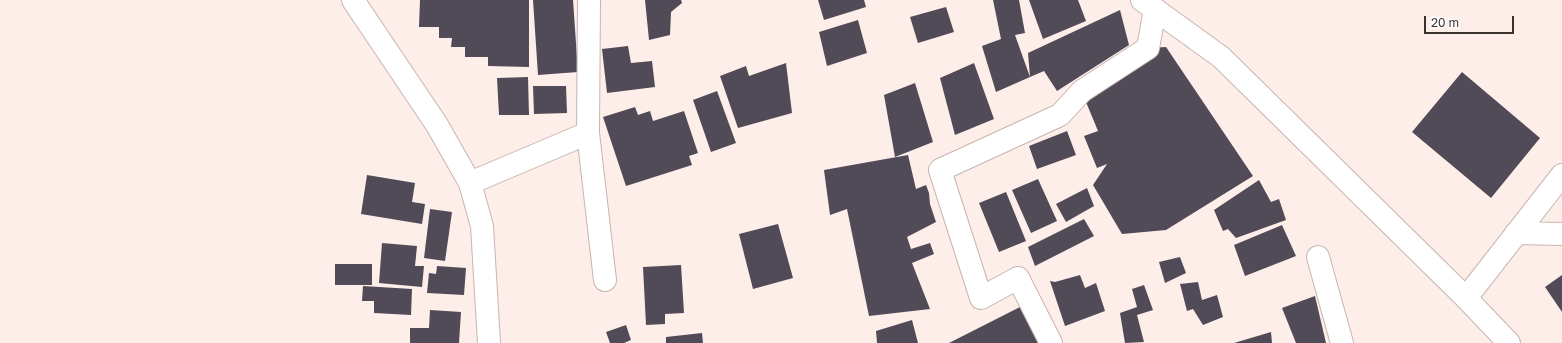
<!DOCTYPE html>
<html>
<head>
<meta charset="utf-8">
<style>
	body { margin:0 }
	#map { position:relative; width:1562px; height:343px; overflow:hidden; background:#feeee9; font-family:"Golos Text",sans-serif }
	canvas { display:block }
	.scale { position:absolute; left:1424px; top:16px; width:90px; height:18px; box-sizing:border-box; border:2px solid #38312e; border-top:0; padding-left:5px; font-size:12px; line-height:14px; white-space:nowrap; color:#38312e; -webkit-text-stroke:3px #fff; paint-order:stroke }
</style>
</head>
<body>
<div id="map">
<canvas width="1562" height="343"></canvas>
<div class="scale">20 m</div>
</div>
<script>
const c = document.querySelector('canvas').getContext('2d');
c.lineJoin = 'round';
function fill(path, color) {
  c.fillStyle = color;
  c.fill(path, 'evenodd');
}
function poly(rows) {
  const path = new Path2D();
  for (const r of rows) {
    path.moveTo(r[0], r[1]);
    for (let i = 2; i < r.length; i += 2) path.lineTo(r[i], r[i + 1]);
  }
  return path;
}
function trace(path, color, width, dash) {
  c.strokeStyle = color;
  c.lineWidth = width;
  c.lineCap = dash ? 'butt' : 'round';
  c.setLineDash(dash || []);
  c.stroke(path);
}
fill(poly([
	[420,0,529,0,529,67,488,66,488,57,465,57,465,47,451,47,452,38,439,38,439,27,419,27],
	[533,0,573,0,578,72,538,75],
	[645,0,681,0,682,3,671,12,670,35,649,40],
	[818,0,864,0,866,7,824,20],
	[993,0,1019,0,1025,33,1015,35,1030,77,996,92,982,46,1001,39],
	[1029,0,1078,0,1086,21,1043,39],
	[946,7,954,32,918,43,910,17],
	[1120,10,1129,45,1057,91,1044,71,1030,77,1028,53],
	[858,20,867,53,827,66,819,32],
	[628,46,631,63,652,61,655,87,607,93,602,49],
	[1166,47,1253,176,1166,230,1122,234,1093,185,1107,164,1097,168,1084,136,1098,131,1086,102,1148,48],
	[786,63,792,113,738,128,720,76,746,66,749,76],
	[974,63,994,119,955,135,940,78],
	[1462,72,1540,138,1491,198,1412,132],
	[528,77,529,115,499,115,497,78],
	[915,83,933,142,895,157,884,95],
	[533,86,566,86,567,113,534,114],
	[717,91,736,143,711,152,693,100],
	[635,107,638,115,650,111,653,121,684,111,698,153,689,156,692,165,626,186,603,117],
	[1067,131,1076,155,1037,169,1029,146],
	[908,155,916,189,926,185,929,193,930,204,936,222,907,237,911,249,930,243,934,254,912,263,930,309,869,316,847,209,830,215,824,170],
	[367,175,415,183,412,202,425,204,422,224,361,214],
	[1038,179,1057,221,1031,233,1012,190],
	[1259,180,1271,202,1279,199,1286,220,1236,238,1228,229,1223,231,1214,210],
	[1087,188,1094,206,1066,222,1056,204],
	[1006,192,1026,241,999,252,979,203],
	[430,209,452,212,445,261,424,258],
	[1084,219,1094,236,1035,266,1028,247],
	[778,224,793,278,753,289,739,234],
	[1282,225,1296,256,1245,276,1234,245],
	[382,243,417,246,415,266,424,266,422,287,379,283],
	[1180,257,1186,273,1165,283,1159,262],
	[335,264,372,264,372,285,335,285],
	[681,265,684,313,665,314,665,324,646,325,643,267],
	[437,266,466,268,464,295,427,293,429,273,436,274],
	[1080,275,1085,288,1096,283,1105,311,1065,326,1050,281,1055,282],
	[1562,275,1562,312,1545,287],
	[1198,282,1202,300,1217,295,1223,317,1203,325,1193,309,1187,311,1180,284],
	[1144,285,1153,310,1137,315,1144,342,1125,343,1120,313,1137,307,1132,289],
	[363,286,412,289,411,315,374,313,374,301,362,301],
	[1315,296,1326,343,1296,343,1282,308],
	[1020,307,1042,343,949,343],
	[430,310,461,312,459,343,410,343,410,328,429,328],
	[912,320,918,343,877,343,876,331],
	[626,325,631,340,624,343,610,343,606,332],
	[1271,332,1272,343,1234,343],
	[702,333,703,343,666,343,666,337]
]), '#514a57');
const minor = poly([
	[353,0,437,125,470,183,482,226,489,343],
	[589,0,588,133,605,280],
	[470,183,588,133],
	[1516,233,1562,234],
	[1318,257,1342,343],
	[1466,298,1562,175],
	[1051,343,1018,278,981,298,940,170,1060,115,1082,91,1148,48,1155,9]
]);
const tertiary = poly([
	[1142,0,1221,57,1466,298,1509,343]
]);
trace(minor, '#c7b5af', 24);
trace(tertiary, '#c7b5af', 24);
trace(minor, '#fff', 22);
trace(tertiary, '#fff', 22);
</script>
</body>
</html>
